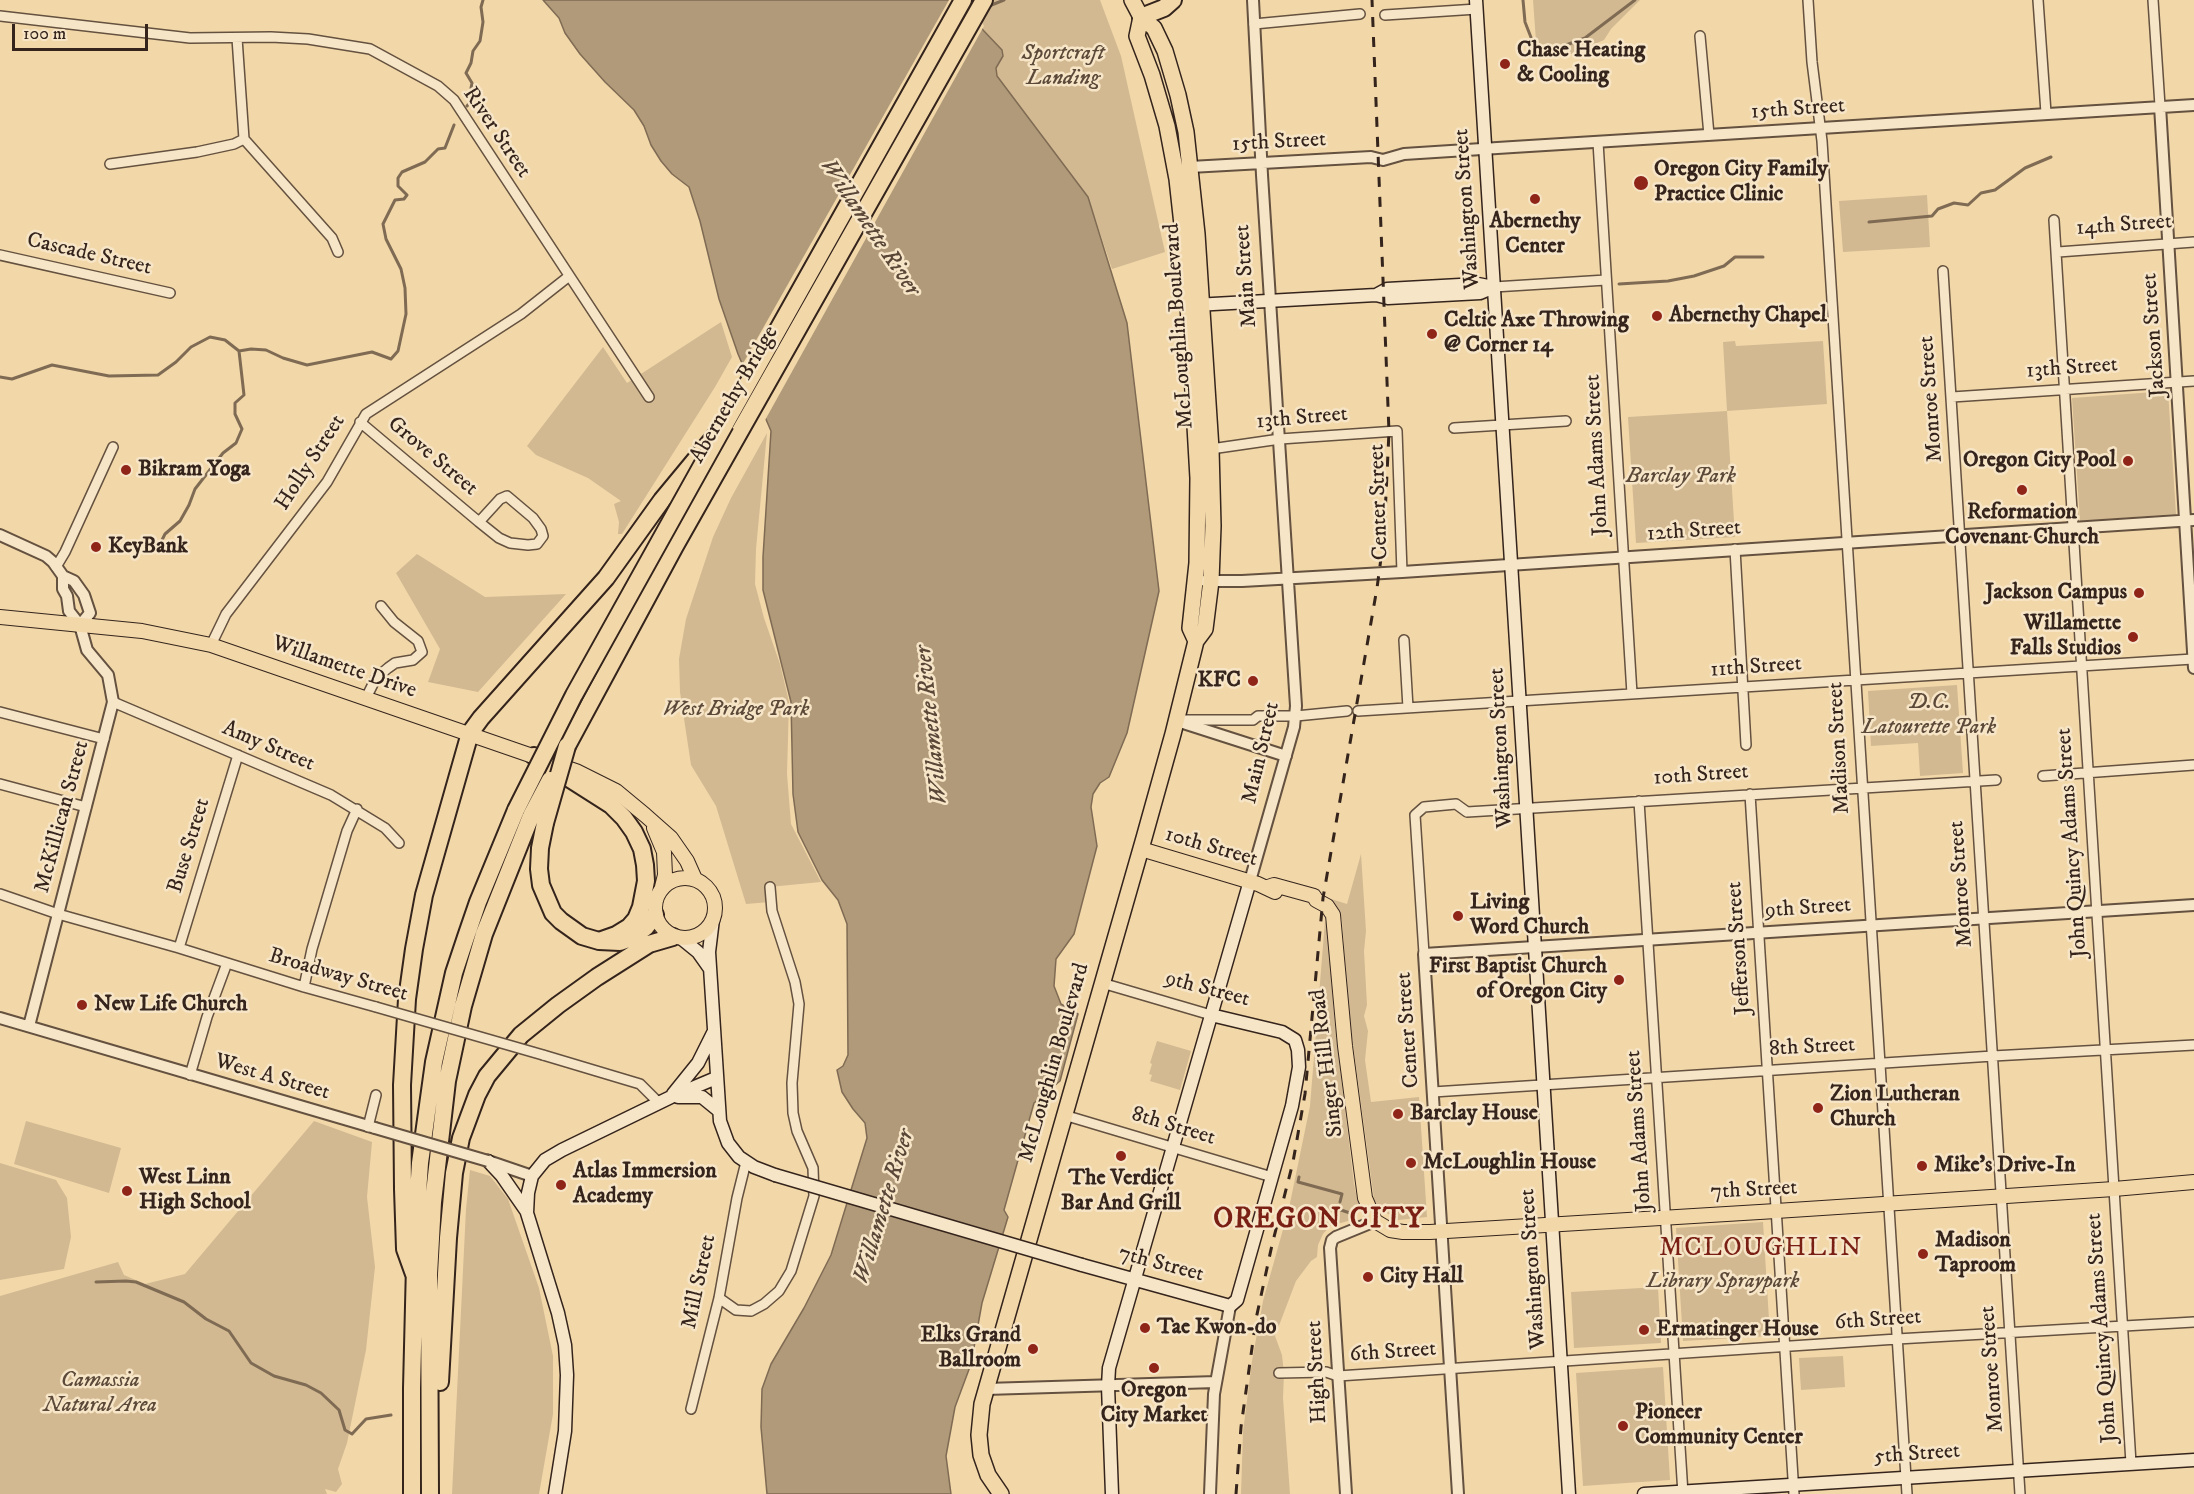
<!DOCTYPE html>
<html>
<head>
<meta charset="utf-8">
<style>
	body { margin:0 }
	#map { position:relative; width:2194px; height:1494px; overflow:hidden; background:#f2d7a9; font-family:"IM FELL DW Pica",serif }
	canvas { display:block }
	.scale { position:absolute; left:12px; top:24px; width:136px; height:27px; box-sizing:border-box; border:3px solid #34241c; border-top:0; padding-left:8px; font-size:18px; line-height:21px; white-space:nowrap; color:#34241c; -webkit-text-stroke:4px #f7e5c7; paint-order:stroke }
</style>
</head>
<body>
<div id="map">
<canvas width="2194" height="1494"></canvas>
<div class="scale">100 m</div>
</div>
<script>
const c = document.querySelector('canvas').getContext('2d');
c.lineJoin = 'round';
function fill(path, color) {
  c.fillStyle = color;
  c.fill(path, 'evenodd');
}
function poly(rows) {
  const path = new Path2D();
  for (const r of rows) {
    if (r.length === 3) {
      path.moveTo(r[0] + r[2], r[1]);
      path.arc(r[0], r[1], r[2], 0, 2 * Math.PI);
      continue;
    }
    path.moveTo(r[0], r[1]);
    for (let i = 2; i < r.length; i += 2) path.lineTo(r[i], r[i + 1]);
  }
  return path;
}
function trace(path, color, width, dash) {
  c.strokeStyle = color;
  c.lineWidth = width;
  c.lineCap = dash ? 'butt' : 'round';
  c.setLineDash(dash || []);
  c.stroke(path);
}
function drawText(font, color, halo, rows, align = 'center') {
  c.font = font + ' "IM FELL DW Pica",serif';
  c.lineWidth = 5;
  c.setLineDash([]);
  c.textBaseline = 'middle';
  c.strokeStyle = halo;
  c.fillStyle = color;
  for (const [text, x, y, turn = 0] of rows) {
    c.save();
    c.translate(x, y);
    c.rotate((+turn || 0) * Math.PI / 180);
    c.textAlign = isNaN(turn) ? turn : align;
    if (halo) c.strokeText(text, 0, 0);
    c.fillText(text, 0, 0);
    c.restore();
  }
}
fill(poly([
	[966,0,1100,0,1121,56,1165,252,1112,269,1088,197,997,76,996,68,1003,56,1002,50,983,30],
	[1533,0,1640,0,1611,29,1604,40,1571,54,1551,55,1545,53,1536,41],
	[1927,195,1930,247,1843,252,1839,201],
	[721,322,732,357,715,387,622,534,618,534,619,522,614,504,621,501,588,478,536,455,527,446,603,347,627,383],
	[1735,341,1736,346,1823,341,1827,404,1727,411,1735,537,1636,543,1628,417,1727,411,1723,342],
	[2168,391,2176,514,2080,521,2072,398],
	[767,433,756,549,755,584,764,618,780,664,789,702,787,774,791,824,821,882,769,887,770,902,746,904,716,806,691,765,680,692,679,659,686,619,713,537,731,498],
	[417,554,485,597,566,594,478,692,428,682,440,649,396,573],
	[1957,685,1963,773,1920,776,1918,743,1871,746,1868,691],
	[1361,854,1366,931,1364,951,1367,1005,1364,1016,1368,1031,1365,1060,1371,1102,1419,1097,1427,1217,1398,1220,1380,1209,1374,1199,1349,1016,1342,921,1339,911,1331,899,1347,904],
	[1325,921,1327,925,1335,1026,1354,1184,1359,1207,1355,1216,1348,1221,1330,1226,1323,1234,1318,1245,1317,1257,1311,1261,1296,1281,1275,1336,1282,1355,1284,1373,1283,1398,1290,1494,1241,1494,1243,1432,1252,1361,1263,1301,1289,1208,1310,1106],
	[1157,1041,1191,1051,1180,1090,1150,1081,1152,1075,1149,1074,1152,1064,1150,1063],
	[26,1121,121,1148,109,1193,14,1164],
	[314,1121,372,1142,367,1197,375,1267,366,1350,347,1443,338,1469,342,1484,336,1492,325,1489,327,1494,0,1494,0,1296,118,1262,124,1275,145,1284,185,1274],
	[0,1163,56,1180,67,1198,71,1237,64,1269,0,1280],
	[470,1170,490,1176,508,1199,539,1288,553,1356,553,1414,539,1494,452,1494,466,1209],
	[1763,1222,1770,1336,1683,1341,1676,1228],
	[1658,1287,1661,1343,1574,1348,1571,1292],
	[1843,1356,1845,1387,1801,1390,1799,1358],
	[1663,1367,1670,1480,1583,1486,1576,1373]
]), '#d2b991');
const water = poly([
	[543,0,966,0,983,30,1002,50,1003,56,996,68,997,76,1088,197,1127,323,1159,591,1127,733,1109,777,1100,783,1093,794,1091,807,1097,846,1074,934,1056,959,1054,986,1061,1004,1078,1014,1060,1081,1034,1103,1004,1210,1008,1217,982,1303,971,1364,955,1407,946,1456,951,1494,767,1494,761,1427,762,1389,771,1364,804,1308,831,1255,867,1138,865,1123,853,1109,842,1092,837,1070,843,1066,848,1055,847,924,838,900,822,880,798,832,793,794,791,702,763,590,763,557,771,431,738,354,719,299,700,221,689,187,672,174,661,161,651,145,644,126,634,110,605,82,580,54,565,33,559,18,543,0]
]);
fill(water, '#b19a79');
trace(water, '#7f6b54', 1.5);
fill(poly([
	[949,0,970,0,984,26,764,422,741,367]
]), '#f2d7a9');
trace(poly([
	[1523,0,1525,22,1532,40,1538,48,1558,48,1585,38,1635,0],
	[989,6,1004,0],
	[467,106,476,95,471,88,472,83,466,73,471,63,473,51,480,41,483,22,481,7,483,0],
	[1869,222,1932,216,1938,209,1954,203,1968,205,1981,193,1995,190,2025,168,2051,157],
	[1619,284,1668,281,1694,276,1724,266,1735,257,1763,257],
	[0,377,12,379,52,365,109,376,158,375,176,362,191,347,210,337,225,340,239,351],
	[162,540,165,534,180,521,189,505,195,489,223,453,236,443,242,429,235,414,235,403,244,395,239,351,251,349,266,350,283,358,307,365,372,352,391,359,398,351,406,314,405,288,401,269,386,239,383,224,395,200,404,199,407,195,398,186,398,178,402,172,425,162,438,149,445,148,454,125],
	[1299,1177,1298,1182,1342,1194,1340,1202],
	[1341,1210,1350,1213],
	[96,1282,126,1281,136,1282,184,1302,206,1319,229,1331,251,1363,274,1376,306,1385,321,1393,339,1410,345,1430,352,1434,366,1419,391,1415]
]), '#7f6b54', 3);
const minor = poly([
	[1808,0,1812,62,1822,141,1907,1494],
	[2038,0,2046,113],
	[2153,0,2160,106],
	[1385,15,1477,9],
	[0,16,190,38,271,37,308,39,370,49,438,86,454,100,649,397],
	[1254,24,1360,14],
	[1700,36,1709,135],
	[237,38,244,139],
	[244,139,332,238,338,252],
	[1598,142,1632,694],
	[110,164,197,152,234,144,244,139],
	[2054,220,2131,1463],
	[2058,252,2194,242],
	[0,255,170,293],
	[1943,271,2020,1494],
	[1494,287,1606,280],
	[1952,397,2194,381],
	[360,422,479,522,499,538,510,543,528,545,537,544,543,536,541,529,533,518,507,496,500,499,479,522],
	[1454,428,1566,421],
	[1211,449,1280,439,1397,431,1402,572],
	[1735,549,1746,745],
	[56,567,65,552,113,447],
	[1404,640,1408,708],
	[211,645,226,614,327,482,366,414,521,314,568,277],
	[366,698,376,678,388,668,395,663,413,660,422,652,418,641,394,622,381,606],
	[113,702,331,795,385,828,399,843],
	[1358,711,2193,659],
	[0,712,104,739],
	[1182,720,1253,720,1258,716,1296,716,1347,711],
	[2043,776,2194,765],
	[0,784,86,807],
	[1750,794,1794,1494],
	[1639,801,1683,1494],
	[0,894,58,914,179,948,304,987,376,1007],
	[179,948,238,755],
	[1424,954,1415,815,1424,807,1456,804,1467,812,1996,780],
	[1102,983,1211,1015],
	[304,987,312,949,347,831,357,809],
	[543,1055,640,1084,659,1103],
	[190,1075,207,1017,227,963],
	[1433,1092,1993,1056,2194,1045],
	[1064,1115,1272,1177],
	[368,1127,376,1095],
	[719,1298,736,1310,751,1311,764,1304,779,1291,791,1271,814,1196,813,1168,797,1131,793,1113,792,1083,799,1004,795,982,772,911,770,887],
	[1279,1373,1326,1372,1338,1376,1897,1339,2194,1322],
	[691,1409,719,1298,737,1198,746,1162]
]);
const tertiary = poly([
	[2160,106,2194,668],
	[1190,167,1371,157,1383,160,1404,154,1513,147,2194,105],
	[0,535,46,556,53,562,63,576,74,581,84,595,90,613,80,625],
	[1205,581,1242,581,1402,572,2194,520],
	[1177,721,1286,756],
	[1250,881,1294,727,1296,706,1262,175,1253,0],
	[0,1018,375,1128],
	[29,1026,113,702,108,675,87,650,80,625,69,611,67,596,63,589,63,576],
	[488,1161,532,1176],
	[986,1389,1216,1382],
	[1210,1494,1214,1394,1230,1306],
	[1346,1494,1330,1248,1332,1240,1336,1237,1375,1221],
	[1458,1494,1424,954,2194,905]
]);
const secondary = poly([
	[1476,0,1569,1494],
	[1376,295,1387,289,1478,284,1493,287],
	[1195,305,1376,295,1388,298,1480,293,1494,287],
	[713,919,709,952,720,1121,728,1143,739,1157,754,1167,775,1175],
	[682,939,698,952,710,969],
	[673,1094,698,1063,713,1033],
	[678,1097,702,1097,718,1110],
	[488,1161,502,1176,527,1212],
	[1082,1265,1230,1306,1237,1300,1292,1106,1299,1067,1298,1050,1295,1040,1282,1032,1211,1015],
	[555,1494,565,1431,567,1375,565,1345,558,1313,527,1213,528,1193,532,1176,545,1160,562,1150,671,1097,716,1078],
	[1112,1494,1108,1386,1109,1368,1250,881],
	[1644,1494,2194,1460]
]);
const primary = poly([
	[0,617,142,631,211,645,576,771,616,791,645,815,671,838,687,861,695,879],
	[654,828,664,852,665,875,662,887],
	[1141,849,1258,884,1275,892],
	[685,908,30],
	[1268,887,1274,885,1314,896,1316,900,1327,906,1333,915,1345,1046,1365,1198,1375,1221,1390,1230,1403,1232,1430,1232,1776,1211,2114,1189,2194,1182]
]);
const trunk = poly([
	[1141,17,1137,36,1152,75,1167,126,1177,179,1185,252,1198,478,1197,563,1190,628,1196,641],
	[1001,1494,988,1475,981,1455,979,1435,982,1404,1144,838,1173,734,1196,641,1205,629,1211,581,1213,526,1211,449,1197,234,1186,132,1178,95,1165,51,1154,28,1141,17,1132,0]
]);
const motorway = poly([
	[1141,17,1164,8,1173,0],
	[567,746,675,546,984,0],
	[534,756,611,805,624,818,634,832,642,849,645,865,646,881,641,907,636,919,629,927,616,935,599,941],
	[545,823,540,848,539,869,541,885,553,913,561,921,582,936,599,941,620,942,631,938,646,927,655,915],
	[414,1274,405,1249,403,1189,402,1085,407,999,414,949,424,895,470,733,481,718,606,578,662,500,725,424,963,0],
	[440,1382,448,1238,454,1173,461,1138,477,1095,487,1076,521,1035,558,1005,597,977,649,944,673,937],
	[412,1494,412,1388,416,1224,420,1163,434,1062,454,973,466,937,478,902,516,810],
	[430,1494,429,1275,433,1202,447,1081,463,1006,484,934,531,816]
]);
trace(minor, '#64513f', 12);
trace(tertiary, '#64513f', 14);
trace(secondary, '#34241c', 15);
trace(primary, '#34241c', 16);
trace(trunk, '#34241c', 18);
trace(motorway, '#34241c', 20);
trace(minor, '#f7e5c7', 9);
trace(tertiary, '#f7e5c7', 10);
trace(secondary, '#f7e5c7', 12);
trace(primary, '#f2d7a9', 14);
trace(trunk, '#f2d7a9', 15);
trace(motorway, '#f2d7a9', 16);
trace(poly([
	[1236,1494,1241,1427,1256,1319,1272,1245,1293,1162,1305,1094,1323,898,1377,588,1384,536,1389,432,1372,0]
]), '#34241c', 3, [10, 10]);
const minorBridge = poly([
	[376,1007,543,1055]
]);
const tertiaryBridge = poly([
	[375,1128,488,1161]
]);
const secondaryBridge = poly([
	[775,1175,1082,1265]
]);
const motorwayBridge = poly([
	[516,810,574,695,725,424],
	[531,816,550,780],
	[545,823,567,746]
]);
trace(minorBridge, '#64513f', 12, []);
trace(tertiaryBridge, '#64513f', 14, []);
trace(secondaryBridge, '#34241c', 15, []);
trace(motorwayBridge, '#34241c', 20, []);
trace(minorBridge, '#f7e5c7', 9);
trace(tertiaryBridge, '#f7e5c7', 10);
trace(secondaryBridge, '#f7e5c7', 12);
trace(motorwayBridge, '#f2d7a9', 16);
for (const [x, y, r, color] of [
	[1505,64,6,"#8f2418"],
	[1641,183,8,"#8f2418"],
	[1535,199,6,"#8f2418"],
	[1657,316,6,"#8f2418"],
	[1432,334,6,"#8f2418"],
	[2128,461,6,"#8f2418"],
	[126,470,6,"#8f2418"],
	[2022,490,6,"#8f2418"],
	[96,547,6,"#8f2418"],
	[2139,593,6,"#8f2418"],
	[2133,637,6,"#8f2418"],
	[1253,681,6,"#8f2418"],
	[1458,916,6,"#8f2418"],
	[1619,980,6,"#8f2418"],
	[82,1005,6,"#8f2418"],
	[1818,1108,6,"#8f2418"],
	[1398,1114,6,"#8f2418"],
	[1121,1156,6,"#8f2418"],
	[1411,1163,6,"#8f2418"],
	[1922,1166,6,"#8f2418"],
	[561,1185,6,"#8f2418"],
	[127,1191,6,"#8f2418"],
	[1923,1254,6,"#8f2418"],
	[1368,1277,6,"#8f2418"],
	[1145,1328,6,"#8f2418"],
	[1644,1330,6,"#8f2418"],
	[1033,1349,6,"#8f2418"],
	[1154,1368,6,"#8f2418"],
	[1623,1426,6,"#8f2418"]
]) {
  const dot = new Path2D();
  dot.arc(x, y, r, 0, 2 * Math.PI);
  c.fillStyle = color;
  c.fill(dot);
  trace(dot, '#f7e5c7', 2);
}
drawText('bold 22px', '#34241c', '#f7e5c7', [
	["Chase Heating",1517,51],
	["& Cooling",1517,76],
	["Oregon City Family",1654,170],
	["Practice Clinic",1654,195],
	["Abernethy",1535,222,"center"],
	["Center",1535,247,"center"],
	["Abernethy Chapel",1669,316],
	["Celtic Axe Throwing",1444,321],
	["@ Corner 14",1444,346],
	["Oregon City Pool",2116,461,"right"],
	["Bikram Yoga",138,470],
	["Reformation",2022,513,"center"],
	["Covenant Church",2022,538,"center"],
	["KeyBank",108,547],
	["Jackson Campus",2127,593,"right"],
	["Willamette",2121,624,"right"],
	["Falls Studios",2121,649,"right"],
	["KFC",1241,681,"right"],
	["Living",1470,903],
	["Word Church",1470,928],
	["First Baptist Church",1607,967,"right"],
	["of Oregon City",1607,992,"right"],
	["New Life Church",94,1005],
	["Zion Lutheran",1830,1095],
	["Church",1830,1120],
	["Barclay House",1410,1114],
	["McLoughlin House",1423,1163],
	["Mike's Drive-In",1934,1166],
	["Atlas Immersion",573,1172],
	["Academy",573,1197],
	["West Linn",139,1178],
	["High School",139,1203],
	["The Verdict",1121,1179,"center"],
	["Bar And Grill",1121,1204,"center"],
	["Madison",1935,1241],
	["Taproom",1935,1266],
	["City Hall",1380,1277],
	["Tae Kwon-do",1157,1328],
	["Ermatinger House",1656,1330],
	["Elks Grand",1021,1336,"right"],
	["Ballroom",1021,1361,"right"],
	["Oregon",1154,1391,"center"],
	["City Market",1154,1416,"center"],
	["Pioneer",1635,1413],
	["Community Center",1635,1438]
], 'left');
drawText('italic 22px', '#5c4939', '#f7e5c7', [
	["Sportcraft",1063,54],
	["Landing",1063,79],
	["Barclay Park",1681,477],
	["D.C.",1929,703],
	["Latourette Park",1929,728],
	["West Bridge Park",736,710],
	["Library Spraypark",1723,1282],
	["Camassia",100,1381],
	["Natural Area",100,1406]
]);
drawText('22px', '#34241c', '#f7e5c7', [
	["15th Street",1798,110,-4],
	["River Street",496,133,56],
	["15th Street",1279,143,-3],
	["Washington Street",1468,209,-94],
	["14th Street",2124,226,-4],
	["Cascade Street",89,255,13],
	["Main Street",1247,276,-94],
	["McLoughlin Boulevard",1180,326,-94],
	["Jackson Street",2155,335,-94],
	["13th Street",2072,369,-4],
	["Abernethy Bridge",735,395,-60],
	["Monroe Street",1932,399,-94],
	["13th Street",1302,419,-5],
	["John Adams Street",1598,455,-93],
	["Grove Street",432,457,40],
	["Holly Street",311,463,-57],
	["Center Street",1380,502,-92],
	["12th Street",1694,532,-4],
	["Willamette Drive",344,668,19],
	["11th Street",1756,668,-4],
	["Amy Street",268,747,23],
	["Washington Street",1502,748,-93],
	["Madison Street",1840,748,-93],
	["Main Street",1262,753,-77],
	["10th Street",1701,776,-4],
	["McKillican Street",63,817,-75],
	["John Quincy Adams Street",2073,843,-94],
	["Buse Street",190,846,-73],
	["10th Street",1211,848,16],
	["Monroe Street",1962,884,-94],
	["9th Street",1808,909,-4],
	["Jefferson Street",1740,948,-94],
	["Broadway Street",338,976,16],
	["9th Street",1207,990,15],
	["Center Street",1409,1030,-94],
	["8th Street",1812,1048,-3],
	["McLoughlin Boulevard",1055,1063,-74],
	["Singer Hill Road",1328,1063,-97],
	["West A Street",272,1078,16],
	["8th Street",1173,1127,17],
	["John Adams Street",1640,1131,-94],
	["7th Street",1754,1191,-3],
	["7th Street",1161,1265,15],
	["Washington Street",1534,1269,-94],
	["Mill Street",700,1282,-78],
	["6th Street",1878,1321,-4],
	["John Quincy Adams Street",2103,1328,-94],
	["6th Street",1393,1353,-4],
	["Monroe Street",1993,1369,-94],
	["High Street",1318,1372,-93],
	["5th Street",1917,1455,-4]
]);
drawText('italic 24px', '#5a4738', '#f7e5c7', [
	["Willamette River",869,228,56],
	["Willamette River",933,725,-96],
	["Willamette River",885,1207,-73]
]);
c.letterSpacing = '1.5px';
drawText('26px', '#7a1f14', '#f7e5c7', [
	["MCLOUGHLIN",1761,1250]
]);
c.letterSpacing = '0px';
c.letterSpacing = '1.5px';
drawText('bold 28px', '#7a1f14', '#f7e5c7', [
	["OREGON CITY",1319,1221]
]);
c.letterSpacing = '0px';
</script>
</body>
</html>
